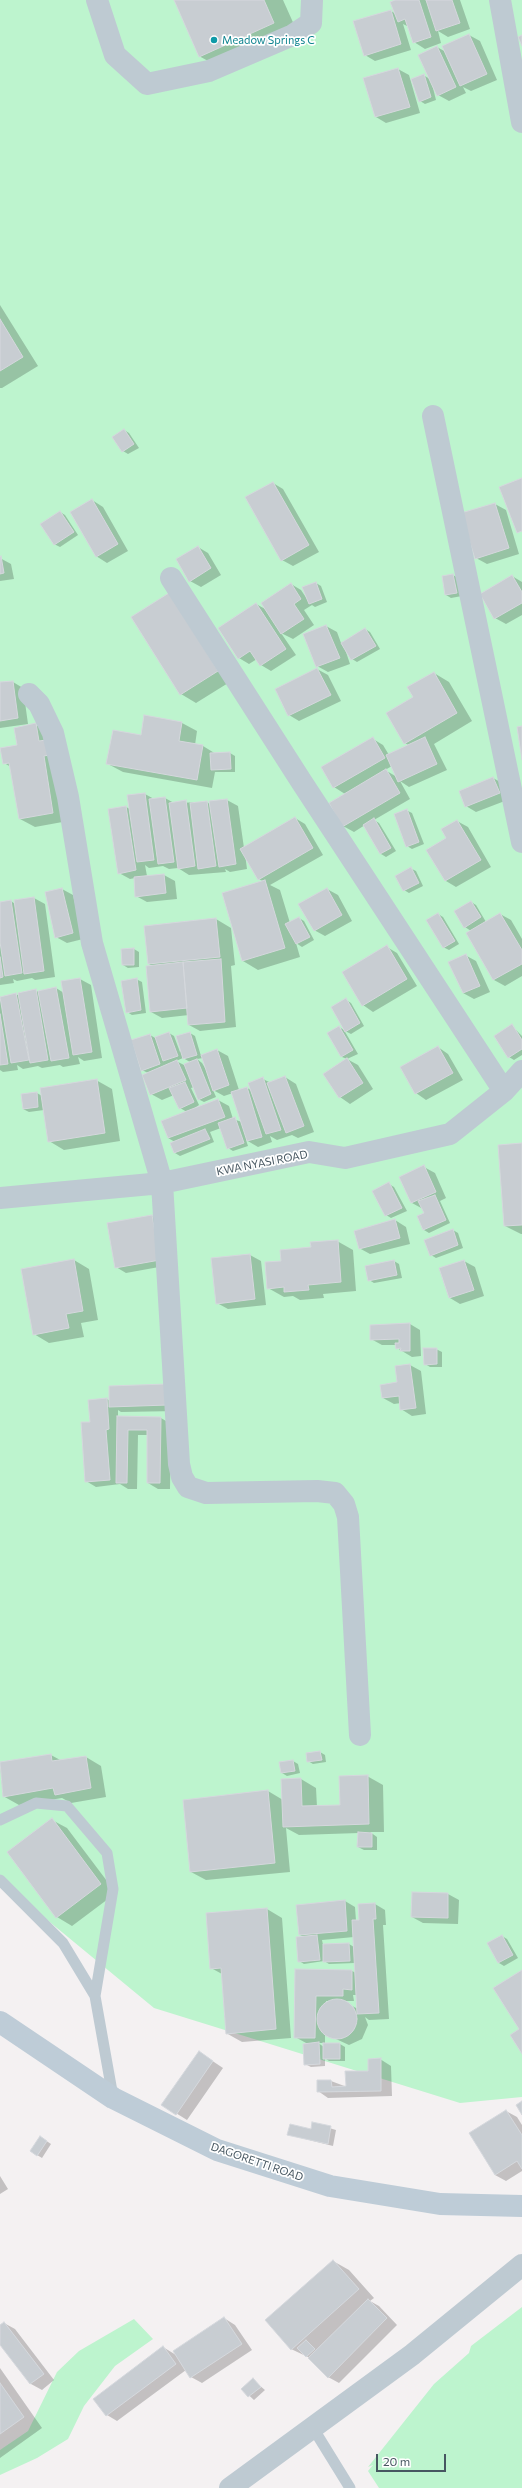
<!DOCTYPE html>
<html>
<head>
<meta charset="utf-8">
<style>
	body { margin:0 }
	#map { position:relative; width:522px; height:2488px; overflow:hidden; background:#f4f1f2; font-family:Commissioner,sans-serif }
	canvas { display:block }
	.scale { position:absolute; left:376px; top:2454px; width:70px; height:18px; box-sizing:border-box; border:2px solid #475761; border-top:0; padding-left:5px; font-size:12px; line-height:14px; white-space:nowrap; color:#475761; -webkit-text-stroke:3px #fff; paint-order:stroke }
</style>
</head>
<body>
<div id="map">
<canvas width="522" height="2488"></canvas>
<div class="scale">20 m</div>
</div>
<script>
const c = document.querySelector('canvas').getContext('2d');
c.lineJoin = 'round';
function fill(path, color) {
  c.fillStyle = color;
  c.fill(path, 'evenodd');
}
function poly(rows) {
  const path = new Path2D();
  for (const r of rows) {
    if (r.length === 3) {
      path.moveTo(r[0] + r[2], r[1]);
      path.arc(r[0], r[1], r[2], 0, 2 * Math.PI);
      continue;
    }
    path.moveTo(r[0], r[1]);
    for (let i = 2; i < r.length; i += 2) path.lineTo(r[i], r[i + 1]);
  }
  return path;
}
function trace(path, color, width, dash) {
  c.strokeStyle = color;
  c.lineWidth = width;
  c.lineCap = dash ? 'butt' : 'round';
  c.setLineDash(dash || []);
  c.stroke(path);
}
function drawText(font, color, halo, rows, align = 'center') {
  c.font = font + ' Commissioner,sans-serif';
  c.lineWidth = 3.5;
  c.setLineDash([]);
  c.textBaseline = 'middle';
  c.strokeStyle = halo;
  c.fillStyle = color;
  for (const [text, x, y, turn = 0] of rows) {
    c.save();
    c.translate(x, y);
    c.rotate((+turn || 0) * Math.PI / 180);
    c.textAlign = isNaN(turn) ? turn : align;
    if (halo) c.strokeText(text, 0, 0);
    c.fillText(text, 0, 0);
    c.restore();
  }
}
fill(poly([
	[0,0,522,0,522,2097,460,2103,154,2008,0,1881],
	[522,2307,522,2488,379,2488,368,2471,373,2465,368,2467,434,2384,469,2353,471,2346],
	[134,2319,153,2339,115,2366,84,2406,68,2439,37,2458,0,2475,0,2450,28,2431,57,2372,79,2351]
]), '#bdf4ce');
fill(poly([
	[175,0,283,0,300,38,226,71,199,56],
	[398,0,460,0,470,29,448,37,438,31,441,43,425,49,414,42,409,27,403,24,411,50,375,61,365,55,391,11,396,14],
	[469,35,480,41,497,80,471,91,463,87,466,93,449,101,438,95,431,80,436,100,425,104,420,101,423,75,430,79,437,47,446,52,443,46],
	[398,69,409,75,420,113,386,123,376,117,364,79],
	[0,305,38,366,2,388,0,388],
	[124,430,129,433,139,448,128,454,123,451],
	[273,483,283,489,319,552,293,566,282,560],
	[92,500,103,507,128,551,107,563,96,556],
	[495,504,506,510,519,554,487,564,476,558],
	[60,512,65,515,78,535,60,547,54,544],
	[198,547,208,553,221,575,201,587,190,581],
	[0,558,11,564,14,579,0,581],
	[453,575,458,578,462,596,451,598,446,595],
	[512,576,522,582,522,615,506,624,495,618],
	[316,583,321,586,327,602,315,607,312,605,304,610,314,625,293,639,281,633,296,655,271,671,261,665,257,659,249,664,239,658,256,604,267,610,291,584,301,590,307,599],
	[169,595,233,680,196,703,181,694],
	[326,626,337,632,341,643,365,629,370,632,380,649,357,662,352,659,344,646,350,664,328,672,317,666],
	[317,669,328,675,341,701,299,721,289,715],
	[434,673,449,682,472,721,434,744,447,770,409,787,400,781,410,799,374,820,379,823,396,851,386,857,381,854,365,825,354,832,343,826,345,794,334,787,373,739,383,745,389,755,410,746,405,743,414,697],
	[392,766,397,777,385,770],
	[13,682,23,688,28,724,0,728,0,683],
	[145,716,182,723,197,731,195,745,203,746,216,754,230,753,235,756,235,772,215,772,212,788,123,772,108,764,142,736],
	[36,725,51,733,68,821,35,827,20,819,11,767,4,763],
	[493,778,504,784,510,799,476,812,466,806],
	[145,794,154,799,165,798,174,803,207,802,211,805,227,800,238,806,244,848,295,818,305,824,323,855,270,885,280,890,290,923,299,918,304,921,314,940,302,947,296,943,300,957,258,970,243,961,223,894,264,882,259,879,245,854,247,869,230,872,225,869,226,872,189,875,178,868,169,869,163,866,149,868,145,865,147,876,164,875,175,881,177,899,147,902,136,896,135,878,130,879,119,873,110,809,126,807,130,809],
	[406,810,412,813,424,844,412,849,407,846],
	[457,821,468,827,491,867,456,887,446,881,428,850,448,839],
	[410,868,416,871,423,886,409,893,404,890],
	[62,889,73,895,83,939,67,943,56,937],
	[327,889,338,895,352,921,325,936,314,930],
	[34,898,45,904,55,977,35,980,32,978,17,981,13,979,14,983,0,985,0,903,11,901,15,904,15,900],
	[471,902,476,905,486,922,500,914,511,920,522,939,522,976,505,986,494,980,467,933,471,931,465,927],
	[438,914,443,917,459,944,449,950,443,947],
	[216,919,231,928,235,965,231,966,236,1027,200,1031,189,1025,189,1015,162,1018,151,1012,154,967,149,964],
	[387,947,397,953,417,986,373,1012,363,1005],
	[134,949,139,952,139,967,128,968,123,965],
	[465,955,476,961,490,992,474,999,463,993],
	[80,979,91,985,102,1058,84,1061,78,1057,80,1064,63,1067,60,1065,42,1068,38,1066,23,1069,17,1065,18,1070,3,1072,0,1070,0,998,56,988,64,993],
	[136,979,142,982,146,1013,132,1015,127,1012],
	[346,1000,351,1003,364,1026,351,1034,345,1031],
	[512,1026,522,1036,522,1055,514,1060,509,1057],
	[339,1027,344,1030,358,1054,347,1059,358,1065,373,1089,350,1104,340,1097,347,1059,342,1057],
	[169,1033,174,1036,180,1052,190,1033,195,1036,201,1056,217,1050,228,1056,239,1090,247,1088,251,1090,263,1079,271,1083,285,1077,296,1084,314,1132,298,1138,292,1135,277,1140,270,1136,272,1142,258,1147,246,1140,248,1146,233,1151,228,1148,221,1128,210,1132,214,1142,180,1156,175,1153,175,1142,168,1138,187,1112,180,1108,174,1095,162,1100,151,1094,148,1073,142,1070,150,1035,157,1039],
	[183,1058,190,1062,184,1065,176,1061],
	[203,1058,206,1068,205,1068,202,1063,197,1059],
	[194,1087,198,1099,204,1102,216,1097,213,1090,224,1096,233,1093,242,1122,233,1119,229,1106,218,1100,192,1110,199,1105,191,1088],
	[438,1047,448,1054,463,1080,426,1100,416,1093],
	[96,1080,112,1089,120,1141,64,1150,49,1141,44,1110,29,1112,23,1109,37,1093,42,1096],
	[522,1144,522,1234,521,1234,505,1226],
	[424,1167,435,1173,446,1198,440,1201,450,1223,429,1233,424,1230,425,1214,423,1209,412,1203],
	[389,1184,394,1187,407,1211,391,1218,386,1215],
	[152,1216,162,1222,170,1265,126,1273,116,1267],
	[395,1220,406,1227,410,1244,370,1254,359,1248],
	[453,1230,458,1233,463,1248,436,1258,431,1255],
	[337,1241,353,1250,356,1291,323,1294,324,1298,300,1300,293,1296,284,1297,268,1288,282,1262,312,1248],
	[250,1255,261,1261,266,1305,228,1309,217,1303],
	[74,1260,89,1269,98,1320,81,1323,84,1337,49,1343,34,1334],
	[394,1261,399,1264,402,1278,374,1283,369,1280],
	[464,1261,475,1267,484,1296,460,1304,450,1298],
	[410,1324,420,1330,421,1356,412,1357,397,1348,397,1345,382,1345,371,1339],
	[436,1349,442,1352,442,1367,430,1367,425,1364],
	[410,1365,421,1371,426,1414,412,1416,401,1409,401,1403,394,1404,383,1398,398,1383],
	[167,1386,178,1411,121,1412,118,1410,118,1417,161,1418,171,1424,170,1489,158,1489,148,1483,148,1435,138,1435,137,1489,128,1489,120,1484,96,1487,86,1481,91,1423,107,1399,110,1401],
	[320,1752,325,1755,326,1762,313,1764,308,1761],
	[51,1755,62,1761,86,1757,101,1766,106,1797,71,1803,62,1798,19,1805,3,1796,0,1763],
	[293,1761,298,1764,300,1773,287,1776,282,1773,280,1763],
	[367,1776,383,1785,384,1832,370,1832,377,1837,377,1850,364,1850,358,1847,359,1833,299,1835,286,1828,290,1872,206,1880,191,1872,268,1791,283,1800,301,1779,316,1788,317,1807,341,1806],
	[52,1820,67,1828,116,1893,72,1926,57,1917],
	[413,1893,448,1894,459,1900,458,1924,423,1923,412,1917],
	[345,1901,355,1907,356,1921,360,1921,375,1904,385,1910,386,1925,383,1925,389,2019,369,2020,365,2017,368,2025,362,2039,349,2045,325,2034,325,2044,340,2044,345,2047,345,2061,329,2061,325,2058,325,2066,311,2067,305,2064,308,2044,295,2037,296,1970,352,1971,356,1973,355,1963,329,1964,324,1961,304,1964,299,1961,304,1937,300,1935],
	[354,1937,354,1947,349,1944,323,1945,322,1940],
	[353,1995,357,1995,358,2009,342,2001,354,2001],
	[326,2001,333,2001,326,2004],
	[318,2043,324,2043,324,2047],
	[267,1909,282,1918,291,2038,242,2042,226,2033,222,1974,211,1968],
	[502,1936,507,1939,518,1958,504,1966,499,1963,489,1944],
	[199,2052,223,2068,187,2120,163,2105],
	[380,2059,391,2066,392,2096,328,2098,318,2091,331,2081,347,2087,369,2072],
	[506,2111,517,2117,522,2125,522,2171,506,2181,495,2175],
	[313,2123,336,2130,333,2146,289,2135,312,2130],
	[45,2140,51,2144,42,2158,37,2155],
	[0,2176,8,2189,0,2194],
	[333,2261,349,2270,374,2298,370,2301,379,2306,397,2325,339,2383,328,2377,310,2358,291,2349],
	[224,2318,235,2325,252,2350,202,2383,191,2377,186,2370,117,2421,107,2415,163,2347,176,2355],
	[4,2323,15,2329,54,2380,42,2390,31,2384,0,2343,0,2327],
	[0,2368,42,2428,0,2458],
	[253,2380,265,2390,254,2400,242,2389]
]), '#0003');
const building = poly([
	[174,0,264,0,274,23,199,57,174,0],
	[395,0,419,0,431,37,413,43,405,19,398,22,390,2,395,0],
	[426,0,452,0,460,23,436,31,426,0],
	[391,10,401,44,364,56,353,21,391,10],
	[469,34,487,74,460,86,442,46,469,34],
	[522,35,522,46,518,37,522,35],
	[437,46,456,87,437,96,418,55,437,46],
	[398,68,410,107,375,117,363,78,398,68],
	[424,74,431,97,419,102,411,79,424,74],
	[0,319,23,357,0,371,0,319],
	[124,429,134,444,122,452,112,437,124,429],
	[522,478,522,531,517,533,499,487,522,478],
	[273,482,309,545,281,561,245,497,273,482],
	[92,499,118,544,96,557,70,512,92,499],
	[495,503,509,548,475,559,461,513,495,503],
	[60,511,74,532,54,545,40,524,60,511],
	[198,546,211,568,189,582,176,559,198,546],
	[1,556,4,573,0,574,0,557,1,556],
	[453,574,457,593,445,595,442,576,453,574],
	[512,575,522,592,522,603,494,619,480,594,512,575],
	[316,582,322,599,309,604,302,587,316,582],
	[291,583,301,599,294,604,304,619,281,634,261,603,291,583],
	[169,593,218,671,180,695,131,617,169,593],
	[256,603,286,649,260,666,250,651,238,659,218,628,256,603],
	[326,625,340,658,316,667,303,634,326,625],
	[365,628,376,646,351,660,341,643,365,628],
	[317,668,331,695,288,716,275,689,317,668],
	[434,672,457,713,404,744,386,713,413,697,407,687,434,672],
	[13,681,18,718,0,721,0,682,13,681],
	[144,715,182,722,179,741,203,745,197,780,106,764,113,730,141,735,144,715],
	[36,723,39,741,46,740,49,755,44,756,53,813,19,819,9,763,3,764,0,748,17,745,14,728,36,723],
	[522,726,522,760,517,727,522,726],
	[373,737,385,758,333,788,321,767,373,737],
	[425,737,437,764,398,782,386,755,425,737],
	[230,752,231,769,211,770,210,753,230,752],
	[386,769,400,793,342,827,329,803,386,769],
	[493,777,500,793,465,807,459,791,493,777],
	[145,793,154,860,137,862,127,795,145,793],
	[165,797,174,862,158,864,149,799,165,797],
	[227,799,236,864,219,867,209,801,227,799],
	[186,800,195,866,178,869,169,803,186,800],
	[207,801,216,866,198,869,190,803,207,801],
	[126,806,136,870,118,874,108,809,126,806],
	[407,809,419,842,406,847,394,814,407,809],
	[295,817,313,848,258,880,240,849,295,817],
	[374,818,391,848,380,854,363,825,374,818],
	[457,820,481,860,445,881,426,850,446,838,441,829,457,820],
	[411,867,419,883,403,891,395,876,411,867],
	[164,874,166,893,135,897,134,877,164,874],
	[265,880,285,948,242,961,222,893,265,880],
	[62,888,73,933,55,938,45,892,62,888],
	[327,888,342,915,314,931,298,904,327,888],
	[34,897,44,971,24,974,14,900,34,897],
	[11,900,22,973,5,976,0,942,0,902,11,900],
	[471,901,481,917,464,928,454,911,471,901],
	[438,913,455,941,443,948,426,920,438,913],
	[500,913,522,950,522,964,493,980,466,933,500,913],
	[299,917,310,937,296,944,285,924,299,917],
	[216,918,220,957,148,964,144,926,216,918],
	[387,945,407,979,362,1006,342,972,387,945],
	[134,948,134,965,122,965,121,949,134,948],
	[466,954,480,986,463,993,448,962,466,954],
	[0,957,3,977,0,978,0,957],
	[221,959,225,1022,188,1025,183,962,221,959],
	[183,962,187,1008,150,1012,146,966,183,962],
	[80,978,92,1052,73,1055,61,981,80,978],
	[137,978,141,1010,126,1013,121,981,137,978],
	[56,987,69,1058,51,1061,38,991,56,987],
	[36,989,48,1060,30,1063,18,993,36,989],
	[16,993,29,1060,11,1063,0,997,16,993],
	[346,998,360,1023,345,1032,331,1007,346,998],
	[0,1014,8,1064,0,1065,0,1014],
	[512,1024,522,1040,522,1049,508,1058,494,1036,512,1024],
	[339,1026,353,1050,341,1057,327,1033,339,1026],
	[169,1032,178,1056,163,1061,155,1037,169,1032],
	[190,1032,197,1055,183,1059,176,1036,190,1032],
	[150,1034,160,1064,141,1071,131,1040,150,1034],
	[438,1046,453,1073,415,1094,400,1067,438,1046],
	[217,1049,229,1085,213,1091,201,1055,217,1049],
	[347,1058,363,1083,339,1098,323,1074,347,1058],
	[197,1059,211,1094,198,1100,184,1064,197,1059],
	[177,1060,186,1080,150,1095,142,1075,177,1060],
	[285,1076,304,1126,286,1133,267,1083,285,1076],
	[263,1077,281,1130,266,1134,248,1083,263,1077],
	[97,1079,105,1133,48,1142,40,1088,97,1079],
	[185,1082,194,1102,179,1109,169,1088,185,1082],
	[247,1087,262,1137,247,1141,231,1092,247,1087],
	[37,1092,38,1107,23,1109,21,1094,37,1092],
	[218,1099,225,1117,168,1138,161,1121,218,1099],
	[235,1117,244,1143,227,1149,218,1123,235,1117],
	[205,1129,210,1139,174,1153,170,1143,205,1129],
	[522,1143,522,1225,504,1226,498,1145,522,1143],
	[424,1165,436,1192,411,1203,399,1177,424,1165],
	[389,1182,402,1208,385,1216,372,1191,389,1182],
	[435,1195,446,1220,423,1230,417,1216,424,1213,418,1201,435,1195],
	[152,1215,160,1260,115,1268,107,1223,152,1215],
	[395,1219,400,1238,359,1249,354,1231,395,1219],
	[453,1229,458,1245,430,1256,424,1240,453,1229],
	[338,1240,341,1282,308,1285,309,1290,284,1292,284,1287,267,1289,265,1262,281,1261,280,1250,311,1247,310,1242,338,1240],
	[250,1254,255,1299,216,1304,211,1258,250,1254],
	[74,1259,83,1311,66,1314,69,1328,33,1335,21,1269,74,1259],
	[394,1260,397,1275,368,1281,365,1266,394,1260],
	[464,1260,474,1290,449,1298,439,1268,464,1260],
	[410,1323,410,1351,400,1351,401,1348,396,1349,395,1343,399,1343,399,1339,370,1340,370,1325,410,1323],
	[423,1348,437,1348,437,1364,424,1365,423,1348],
	[410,1364,416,1408,400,1410,399,1396,382,1398,380,1385,397,1382,395,1366,410,1364],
	[167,1384,168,1405,109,1407,109,1386,167,1384],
	[107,1398,109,1429,106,1430,110,1480,85,1482,81,1422,90,1422,88,1400,107,1398],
	[117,1416,161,1417,160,1483,147,1483,147,1430,128,1430,127,1483,116,1483,117,1416],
	[320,1751,322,1760,307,1762,306,1753,320,1751],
	[51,1754,52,1761,86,1756,91,1788,55,1795,53,1788,3,1797,0,1762,51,1754],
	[293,1760,295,1771,281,1773,279,1762,293,1760],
	[368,1775,369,1824,283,1827,281,1779,301,1778,302,1806,340,1805,339,1776,368,1775],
	[268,1790,275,1863,190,1872,183,1800,268,1790],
	[52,1818,101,1884,56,1918,7,1852,52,1818],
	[358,1832,372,1833,372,1847,357,1847,358,1832],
	[412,1892,448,1893,448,1918,411,1917,412,1892],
	[345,1900,347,1931,299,1935,296,1905,345,1900],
	[375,1903,376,1919,373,1919,379,2013,357,2014,352,1920,359,1920,358,1904,375,1903],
	[267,1908,276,2029,226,2034,221,1968,210,1969,206,1913,267,1908],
	[317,1935,320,1960,298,1962,296,1937,317,1935],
	[502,1935,513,1955,498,1963,487,1943,502,1935],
	[349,1943,350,1961,323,1962,323,1944,349,1943],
	[295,1969,352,1970,352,1990,343,1989,343,1996,316,1996,315,2038,294,2038,295,1969],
	[522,1970,522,2054,510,2035,519,2029,493,1988,522,1970],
	[337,2019,20],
	[319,2042,320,2064,304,2065,303,2044,319,2042],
	[323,2043,340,2043,340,2059,323,2059,323,2043],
	[199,2051,213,2061,176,2115,161,2105,199,2051],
	[381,2058,381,2091,317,2092,317,2080,331,2080,332,2087,346,2086,345,2071,368,2071,368,2059,381,2058],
	[522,2101,522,2115,516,2105,522,2101],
	[506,2110,522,2135,522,2169,517,2161,495,2175,469,2133,506,2110],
	[312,2122,331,2126,328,2144,287,2135,290,2124,311,2129,312,2122],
	[40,2136,47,2141,37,2156,30,2151,40,2136],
	[333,2260,359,2289,291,2350,265,2320,333,2260],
	[368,2299,387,2318,328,2378,308,2358,368,2299],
	[224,2317,242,2344,190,2378,173,2351,224,2317],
	[4,2322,44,2374,30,2384,0,2345,0,2325,4,2322],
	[306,2340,315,2349,306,2357,297,2348,306,2340],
	[163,2346,176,2364,106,2416,93,2399,163,2346],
	[253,2378,261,2387,248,2397,241,2389,253,2378],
	[0,2383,24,2417,0,2434,0,2383]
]);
fill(building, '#c8cdd2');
trace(building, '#d5d8dd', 1);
trace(poly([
	[0,1820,36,1803,67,1806,107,1853,113,1889,95,1996],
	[0,1880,63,1943,95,1996,113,2097],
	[313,2428,350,2488]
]), '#becad2', 11);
trace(poly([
	[97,0,115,55,147,84,209,71,293,35,311,23,312,0],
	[500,0,522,122],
	[433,416,522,842],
	[171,578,301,781,504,1091],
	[29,694,39,704,53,733,68,797,92,943,162,1183,179,1464,182,1477,188,1487,206,1493,317,1491,335,1493,344,1504,348,1517,360,1735],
	[0,1198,162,1183,309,1152,345,1158,450,1134,504,1091,522,1071],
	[230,2488,413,2354,522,2265]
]), '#becad2', 22);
trace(poly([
	[0,2022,113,2098,217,2150,330,2186,440,2204,522,2206]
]), '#beccd7', 22);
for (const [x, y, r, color] of [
	[214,40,4,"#0f9aa8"]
]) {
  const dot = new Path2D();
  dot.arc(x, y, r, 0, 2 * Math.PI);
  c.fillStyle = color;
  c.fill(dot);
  trace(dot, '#fff', 1.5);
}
drawText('11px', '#0d838f', '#fff', [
	["Meadow Springs C",222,40]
], 'left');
drawText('11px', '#475761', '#fff', [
	["KWA NYASI ROAD",262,1163,-11],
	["DAGORETTI ROAD",257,2162,19]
]);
</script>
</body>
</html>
